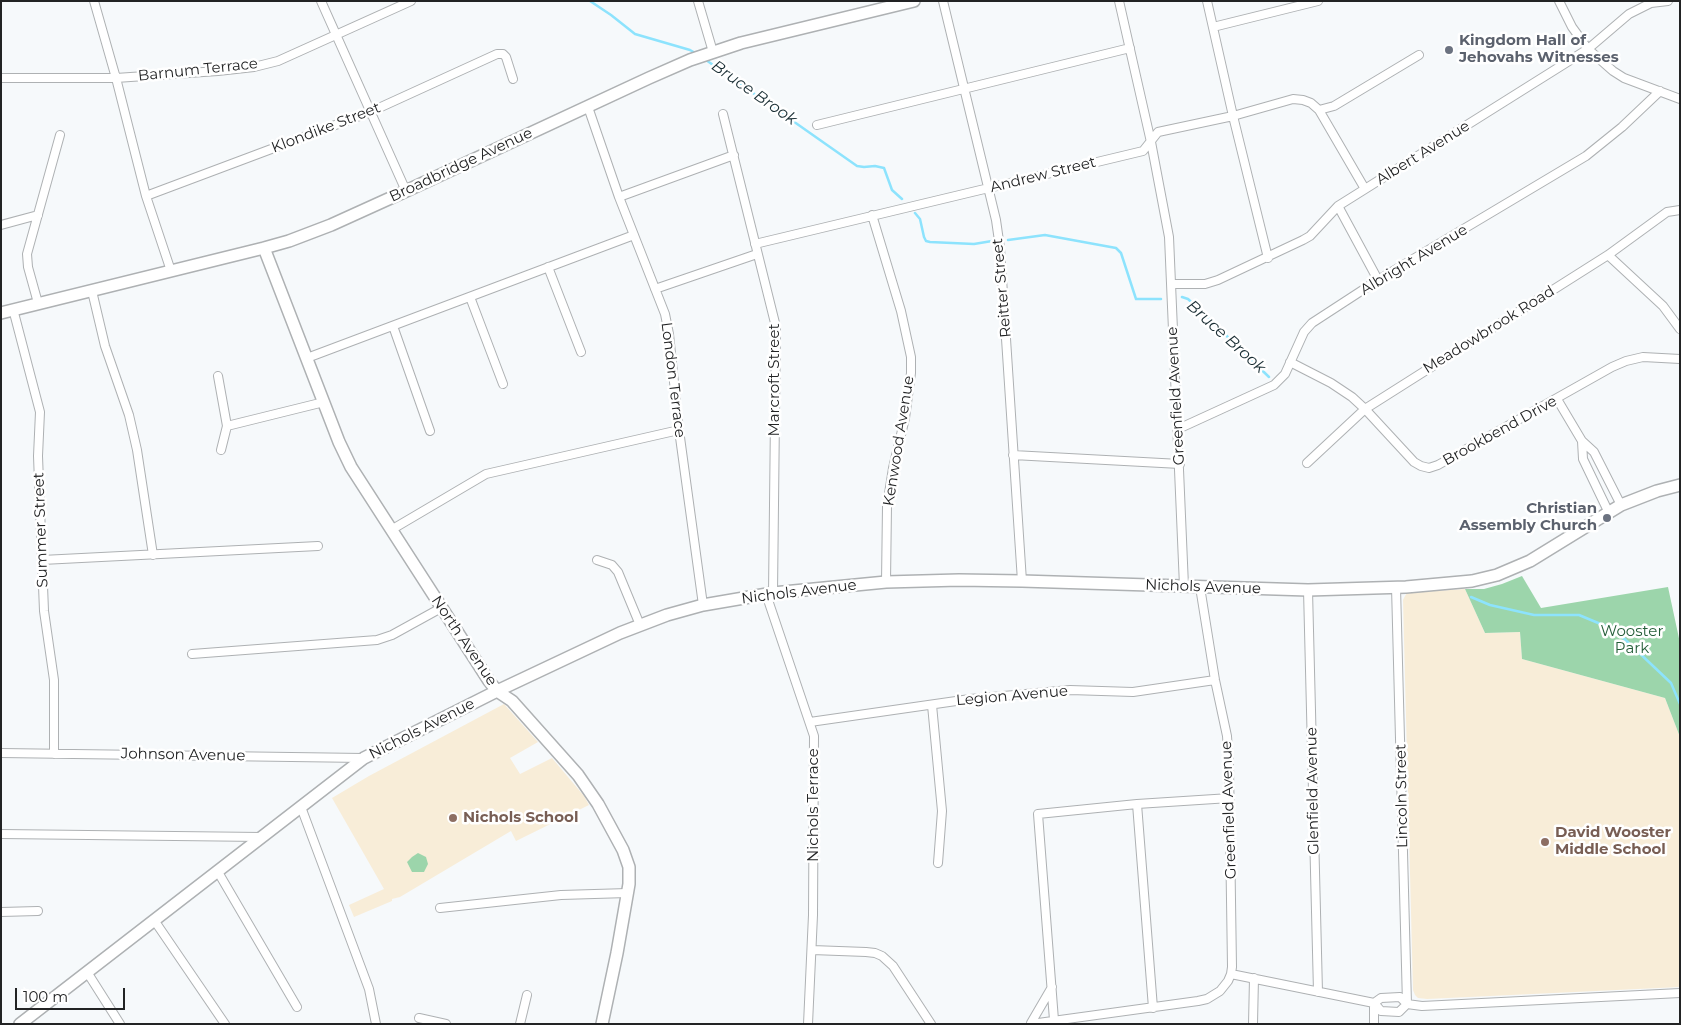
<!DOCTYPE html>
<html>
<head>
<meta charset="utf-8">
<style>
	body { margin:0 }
	#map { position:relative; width:1681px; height:1025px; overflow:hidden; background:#f6f9fb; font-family:Montserrat,sans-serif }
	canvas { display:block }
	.frame { position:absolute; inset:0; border:2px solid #222324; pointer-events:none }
	.scale { position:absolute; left:15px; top:988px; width:110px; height:22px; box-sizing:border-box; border:2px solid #222324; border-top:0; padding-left:6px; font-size:15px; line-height:18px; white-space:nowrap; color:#222324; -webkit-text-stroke:4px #fff; paint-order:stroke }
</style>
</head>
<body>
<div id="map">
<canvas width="1681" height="1025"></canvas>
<div class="frame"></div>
<div class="scale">100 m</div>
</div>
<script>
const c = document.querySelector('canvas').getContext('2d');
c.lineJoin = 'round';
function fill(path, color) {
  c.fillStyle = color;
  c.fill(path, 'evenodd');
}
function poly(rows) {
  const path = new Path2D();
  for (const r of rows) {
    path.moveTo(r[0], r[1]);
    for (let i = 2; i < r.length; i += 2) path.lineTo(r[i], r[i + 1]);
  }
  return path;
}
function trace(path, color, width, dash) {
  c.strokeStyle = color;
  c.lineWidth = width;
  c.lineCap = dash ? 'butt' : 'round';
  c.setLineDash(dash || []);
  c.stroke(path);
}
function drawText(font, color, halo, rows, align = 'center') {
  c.font = font + ' Montserrat,sans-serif';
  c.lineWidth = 5;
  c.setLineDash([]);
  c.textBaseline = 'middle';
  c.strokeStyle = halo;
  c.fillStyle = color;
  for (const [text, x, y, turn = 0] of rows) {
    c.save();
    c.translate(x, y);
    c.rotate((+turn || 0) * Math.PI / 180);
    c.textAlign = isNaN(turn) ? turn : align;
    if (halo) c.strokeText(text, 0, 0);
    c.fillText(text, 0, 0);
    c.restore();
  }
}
fill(poly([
	[1465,589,1485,633,1520,632,1522,659,1665,698,1680,737,1680,987,1427,999,1418,998,1415,995,1413,990,1403,600,1405,596,1407,593],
	[504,704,538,742,510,758,520,774,552,758,584,796,589,805,516,841,511,831,400,897,392,899,392,901,354,917,349,905,384,889,332,798,369,776]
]), '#f8edd8');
fill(poly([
	[1522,576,1541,608,1668,587,1680,643,1680,737,1665,698,1522,659,1520,632,1485,633,1465,589,1484,589,1502,584],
	[418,853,426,857,428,864,424,872,412,872,407,862,412,857]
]), '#9cd5ab');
trace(poly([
	[590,1,611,15,635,34,690,50,697,54],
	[706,60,857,166,864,167,875,166,884,168,892,190,902,199],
	[915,213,920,219,924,237,926,241,930,242,974,244,992,241],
	[1008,240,1045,235,1116,248,1121,253,1136,299,1161,299],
	[1182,297,1188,299,1202,312,1269,377],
	[1471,597,1490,605,1534,615,1579,615,1615,630,1671,683,1680,704]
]), '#8de3fd', 2.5);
const street = poly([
	[94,1,116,78,146,196,171,271],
	[321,1,406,191],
	[698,1,713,52],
	[943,1,996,220,1000,248,1022,581],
	[1119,1,1151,142,1169,237,1184,586],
	[1207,1,1233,116,1268,258],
	[1559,1,1572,27,1588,49,1613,71,1624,78,1680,99],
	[1213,27,1318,1],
	[1,78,116,78,218,71,254,67,278,61,411,1],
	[588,107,619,197,665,314,669,334,679,430,703,605],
	[1319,110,1334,106,1419,55],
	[723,114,776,327,773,593],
	[817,125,1130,48],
	[146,196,370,112,497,54,503,54,506,57,513,79],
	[619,197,734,155],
	[1338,206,1378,280],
	[872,215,901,311,911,357,911,373,905,418,893,468,887,506,886,582],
	[1,225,38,215],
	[755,244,1143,151,1158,132,1233,116,1293,99,1303,100,1311,103,1319,110,1365,189],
	[1608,255,1663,306,1680,329],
	[548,267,581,352],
	[1171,284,1205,284,1218,280,1303,240,1310,236,1338,206,1588,49,1629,14,1651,3,1668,1],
	[655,289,757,254],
	[92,291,105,346,129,415,137,450,153,555],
	[470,297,503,384],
	[38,303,28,267,27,254,60,135],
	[13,309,40,412,38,456,42,560,44,611,54,680,54,754],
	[393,326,430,431],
	[307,358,634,235],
	[1290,362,1331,383,1352,397,1365,409,1414,462,1421,466,1429,468,1438,465,1612,367,1626,361,1643,357,1680,359],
	[218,376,227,426,221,450],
	[1557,399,1582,441,1594,452,1621,505],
	[227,426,324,402],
	[1178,429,1274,385,1285,374,1304,332,1312,323,1378,280,1586,156,1622,127,1660,91],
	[1582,441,1583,459,1608,511],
	[1013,455,1180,464],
	[1307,463,1365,409,1608,255,1667,212,1680,210],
	[391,530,486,474,679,430],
	[42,560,318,546],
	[597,560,612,565,618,572,640,625],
	[1200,587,1215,680,1227,736,1229,766,1232,967,1231,974],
	[1396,587,1407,1004],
	[1308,590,1318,992],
	[766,594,814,736,813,915,808,1024],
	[192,654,377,640,392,635,441,608],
	[932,705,942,811,938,863],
	[810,722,970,699,1070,690,1133,692,1215,680],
	[1,753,364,758],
	[1137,804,1153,1008],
	[301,807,369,989,376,1024],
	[1,834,262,837],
	[218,872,297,1007],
	[440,908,561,895,628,893],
	[1,912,38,911],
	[154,920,225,1024],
	[812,950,866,952,875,953,882,956,893,966,931,1024],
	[87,972,120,1024],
	[1374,1003,1381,998,1400,997,1407,1004,1422,1006,1680,993],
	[1374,1003,1374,1024],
	[419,1018,446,1024],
	[1054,1020,1038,814,1137,804,1230,798],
	[1031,1023,1052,987],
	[520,1024,527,995],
	[1031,1024,1198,1001,1207,999,1220,991,1228,981,1231,974,1374,1003,1381,1011,1399,1012,1407,1004],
	[1253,1024,1254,978]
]);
const secondary = poly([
	[264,248,339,442,351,467,489,681,497,691,512,701,578,775,598,804,623,850,629,867,629,884,617,953,602,1024],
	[1,313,264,248,289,241,331,225,406,191,649,78,690,60,741,43,914,1],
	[20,1024,364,758,497,691,620,633,667,615,703,605,773,593,886,582,959,580,1022,581,1308,590,1406,587,1472,581,1497,575,1530,561,1621,505,1657,491,1680,485]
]);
trace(street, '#aeb1b3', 10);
trace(secondary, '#aeb1b3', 14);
trace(street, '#fff', 8);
trace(secondary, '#fff', 11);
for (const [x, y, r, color] of [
	[1449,50,5,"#6b7280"],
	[1607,518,5,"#6b7280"],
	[453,818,5,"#8d6e63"],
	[1545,842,5,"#8d6e63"]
]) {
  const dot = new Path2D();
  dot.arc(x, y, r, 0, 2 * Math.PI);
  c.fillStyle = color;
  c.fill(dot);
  trace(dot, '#fff', 2);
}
drawText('bold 15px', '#5b616d', '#fff', [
	["Kingdom Hall of",1459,41],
	["Jehovahs Witnesses",1459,58],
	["Christian",1597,509,"right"],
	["Assembly Church",1597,526,"right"]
], 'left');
drawText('15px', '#222324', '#fff', [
	["Barnum Terrace",198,70,-6],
	["Klondike Street",326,128,-21],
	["Albert Avenue",1423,153,-32],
	["Broadbridge Avenue",461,165,-25],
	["Andrew Street",1043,175,-14],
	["Albright Avenue",1414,260,-31],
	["Reitter Street",1002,288,-95],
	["Meadowbrook Road",1489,330,-32],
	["London Terrace",673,380,83],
	["Marcroft Street",775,380,-90],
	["Greenfield Avenue",1176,396,-93],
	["Brookbend Drive",1500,431,-29],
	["Kenwood Avenue",899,441,-81],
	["Summer Street",41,530,-92],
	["Nichols Avenue",1203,587,2],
	["Nichols Avenue",799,592,-7],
	["North Avenue",464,641,56],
	["Legion Avenue",1012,696,-5],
	["Nichols Avenue",422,729,-27],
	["Johnson Avenue",183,755,1],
	["Glenfield Avenue",1313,791,-91],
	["Lincoln Street",1402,796,-91],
	["Nichols Terrace",814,805,-90],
	["Greenfield Avenue",1229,810,-92]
]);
drawText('15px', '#255e39', '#fff', [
	["Wooster",1632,632],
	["Park",1632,649]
]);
drawText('bold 15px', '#785e54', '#fff', [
	["Nichols School",463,818],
	["David Wooster",1555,833],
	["Middle School",1555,850]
], 'left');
drawText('italic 16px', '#192d33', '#fff', [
	["Bruce Brook",754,93,35],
	["Bruce Brook",1226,337,42]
]);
</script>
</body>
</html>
